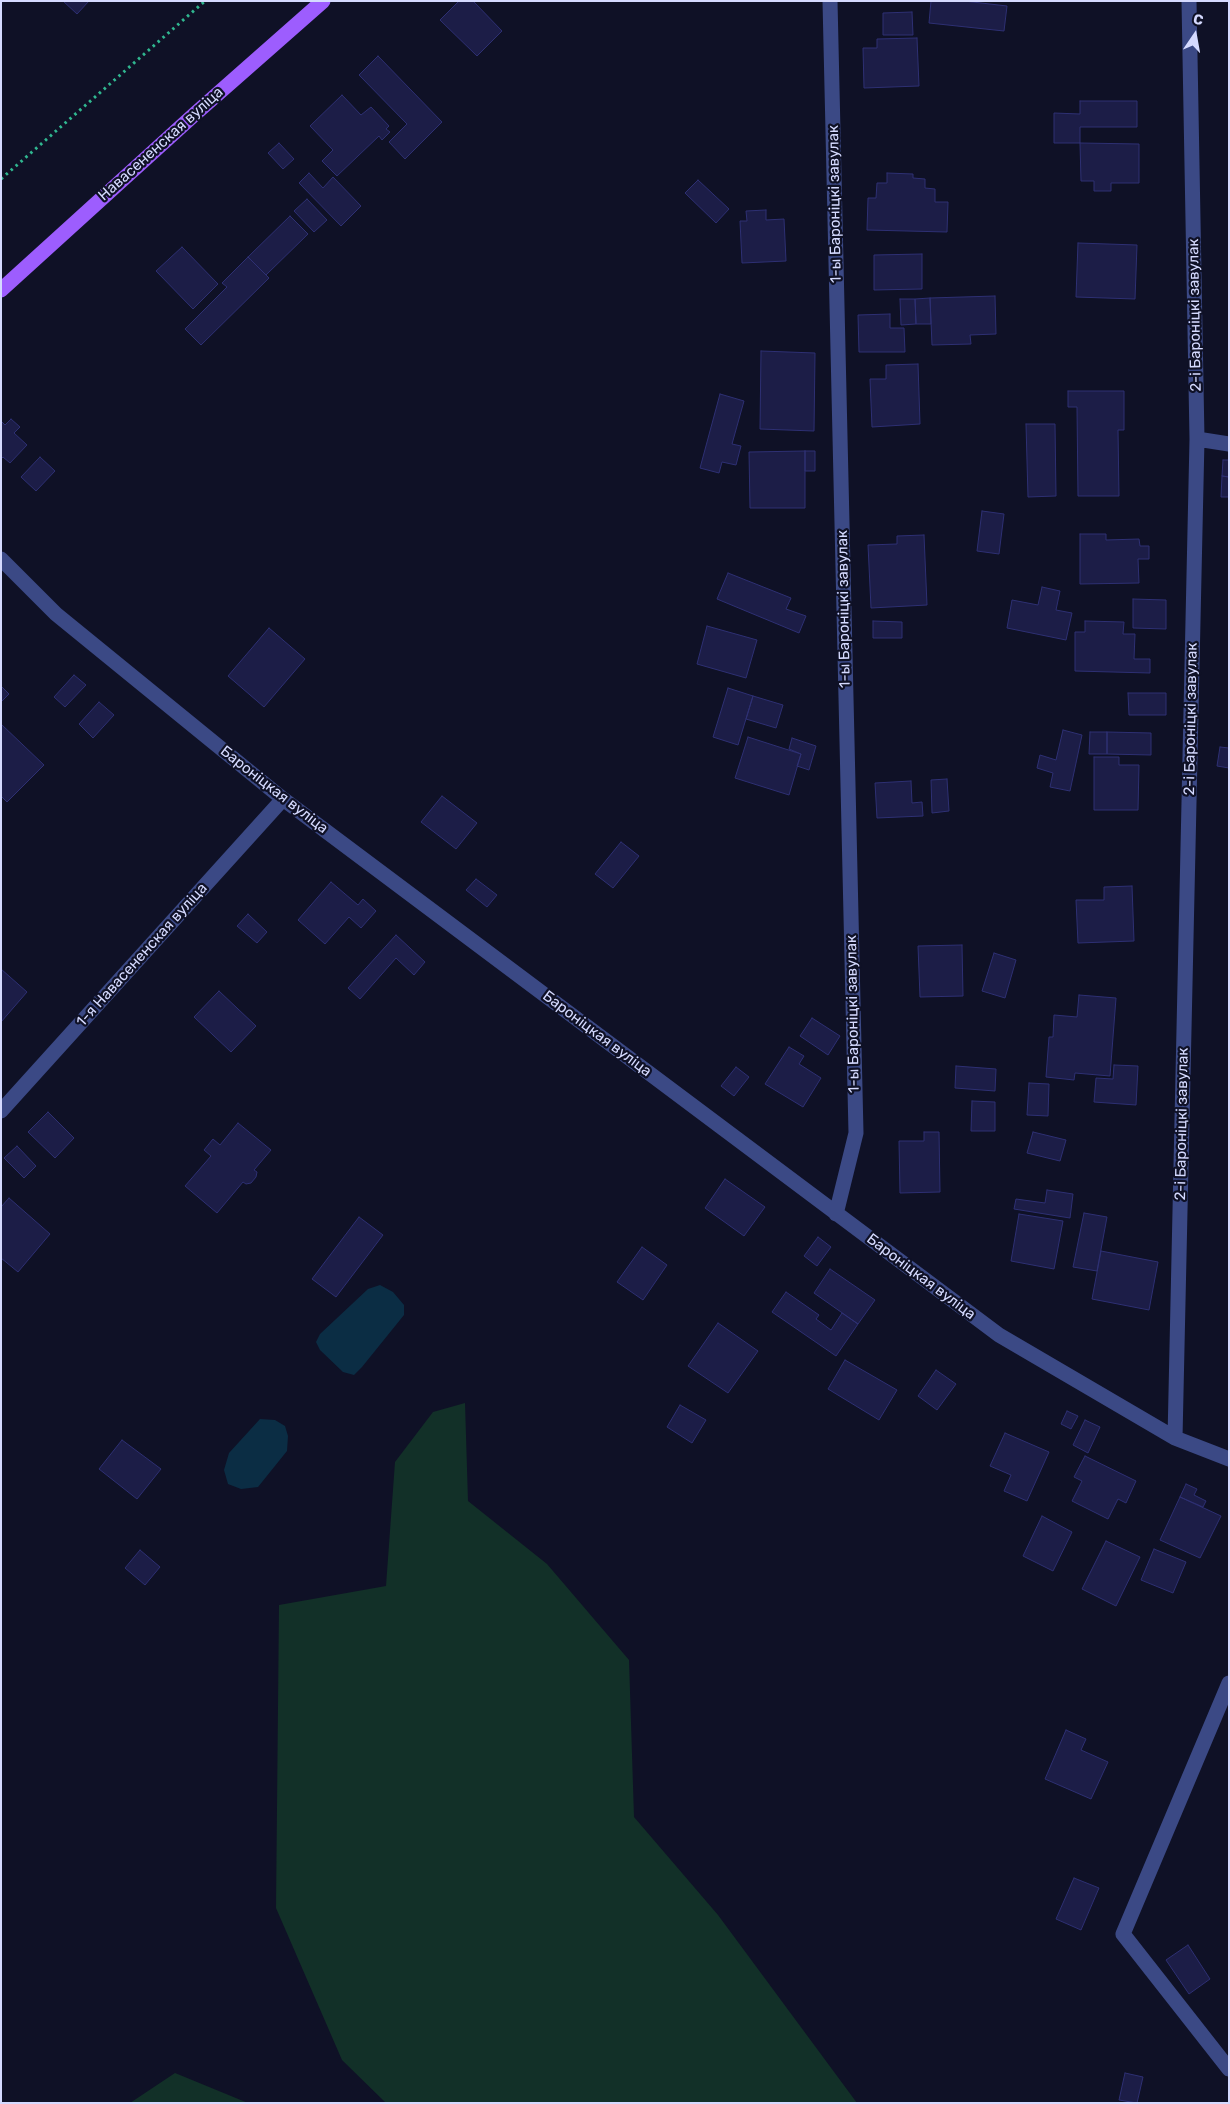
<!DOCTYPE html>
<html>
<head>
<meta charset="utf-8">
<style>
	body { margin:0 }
	#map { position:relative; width:1230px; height:2104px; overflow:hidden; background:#0f1126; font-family:Rubik,sans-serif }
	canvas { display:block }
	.frame { position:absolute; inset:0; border:2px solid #d5daff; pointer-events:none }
	.north { position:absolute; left:1170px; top:10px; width:50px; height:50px; -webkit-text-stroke:4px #0f1126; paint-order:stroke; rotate:12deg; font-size:14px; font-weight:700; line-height:20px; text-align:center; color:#d5daff }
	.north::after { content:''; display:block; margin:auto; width:18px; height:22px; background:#d5daff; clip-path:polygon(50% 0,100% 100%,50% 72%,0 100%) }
</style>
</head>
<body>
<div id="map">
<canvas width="1230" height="2104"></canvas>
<div class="frame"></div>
<div class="north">С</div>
</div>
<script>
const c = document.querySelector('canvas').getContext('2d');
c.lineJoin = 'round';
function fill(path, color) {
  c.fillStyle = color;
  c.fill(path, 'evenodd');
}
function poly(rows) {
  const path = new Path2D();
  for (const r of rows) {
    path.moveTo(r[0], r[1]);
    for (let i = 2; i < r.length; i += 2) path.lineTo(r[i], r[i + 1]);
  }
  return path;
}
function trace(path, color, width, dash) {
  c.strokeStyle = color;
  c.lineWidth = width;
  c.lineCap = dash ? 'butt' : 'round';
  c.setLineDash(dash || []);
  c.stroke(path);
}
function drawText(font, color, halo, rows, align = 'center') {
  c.font = font + ' Rubik,sans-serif';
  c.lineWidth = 4.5;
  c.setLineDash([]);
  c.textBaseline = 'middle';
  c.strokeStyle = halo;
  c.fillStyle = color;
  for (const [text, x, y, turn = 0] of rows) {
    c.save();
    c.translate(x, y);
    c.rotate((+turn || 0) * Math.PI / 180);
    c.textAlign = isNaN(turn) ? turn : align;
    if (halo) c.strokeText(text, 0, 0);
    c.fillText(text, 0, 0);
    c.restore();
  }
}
fill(poly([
	[465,1403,468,1501,547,1564,629,1660,634,1817,718,1915,857,2103,386,2103,342,2060,276,1908,279,1605,386,1586,395,1462,433,1412],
	[175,2073,248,2103,130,2103]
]), '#123028');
fill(poly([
	[380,1285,393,1292,404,1305,404,1315,362,1367,354,1375,343,1372,320,1350,316,1342,320,1334,368,1289],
	[260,1419,275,1420,285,1426,288,1436,287,1451,258,1487,241,1489,228,1484,224,1470,229,1453]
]), '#0b2d44');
const building = poly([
	[63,1,89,1,77,14,63,1],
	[459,1,473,1,502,31,477,56,440,20,459,1],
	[931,1,964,1,1007,6,1004,31,929,23,931,1],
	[912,12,913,35,883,35,883,13,912,12],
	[917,38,919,86,864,88,863,48,877,48,877,39,917,38],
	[378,56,442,122,405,159,389,142,407,124,359,75,378,56],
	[342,95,361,115,371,107,389,126,386,129,390,132,382,140,379,136,337,176,322,161,333,150,310,126,342,95],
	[1080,101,1137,101,1137,127,1080,127,1080,143,1054,143,1054,113,1080,114,1080,101],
	[279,143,294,159,283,169,268,153,279,143],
	[1080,143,1139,144,1139,183,1111,183,1111,191,1094,191,1094,181,1081,181,1080,143],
	[309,173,323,188,333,177,361,206,341,226,299,183,309,173],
	[887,173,913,174,913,178,925,179,925,188,935,189,935,202,948,202,947,232,867,230,868,198,876,198,877,183,887,183,887,173],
	[698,180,729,209,716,223,685,193,698,180],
	[307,199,327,220,314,232,294,211,307,199],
	[766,210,766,220,784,219,786,261,742,263,740,221,747,221,746,211,766,210],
	[290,216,308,234,266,275,248,257,290,216],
	[1078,243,1137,245,1135,299,1076,297,1078,243],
	[182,247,218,284,193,309,156,271,182,247],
	[922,254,922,289,874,290,874,255,922,254],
	[248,257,269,278,201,345,185,329,227,287,222,283,248,257],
	[995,296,996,334,970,335,971,344,932,345,930,298,995,296],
	[930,298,931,324,916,324,915,299,930,298],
	[900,299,915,299,916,324,901,325,900,299],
	[890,314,890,328,904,328,905,352,859,352,858,315,890,314],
	[761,351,815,353,814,431,760,429,761,351],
	[918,364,920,424,872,427,870,379,886,379,886,365,918,364],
	[1068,391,1124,391,1124,430,1118,430,1119,496,1078,496,1077,407,1068,407,1068,391],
	[720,394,744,401,732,444,741,446,736,465,722,462,719,473,700,468,720,394],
	[11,419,20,427,14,433,27,445,10,463,3,457,1,459,1,421,5,425,11,419],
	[1026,424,1055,424,1056,496,1028,497,1026,424],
	[805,451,805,508,750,508,749,452,805,451],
	[805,451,815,451,815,471,805,471,805,451],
	[40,457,55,471,36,491,21,477,40,457],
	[1223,460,1229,460,1229,477,1222,476,1223,460],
	[1222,476,1229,477,1229,497,1221,497,1222,476],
	[982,511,1004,514,999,554,977,551,982,511],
	[1080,534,1106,534,1106,540,1139,539,1140,546,1149,546,1149,559,1138,559,1139,583,1080,584,1080,534],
	[924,535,927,605,871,608,868,545,897,544,897,536,924,535],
	[728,573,791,598,786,609,806,616,799,633,717,599,728,573],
	[1042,587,1060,591,1056,610,1072,613,1066,640,1007,628,1012,600,1038,605,1042,587],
	[1133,599,1166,600,1166,629,1133,628,1133,599],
	[873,621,902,622,902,638,873,638,873,621],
	[1085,621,1124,622,1123,634,1135,634,1134,659,1150,659,1150,673,1075,671,1075,632,1085,632,1085,621],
	[707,626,757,640,746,678,697,664,707,626],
	[269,628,305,659,264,707,228,676,269,628],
	[74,675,86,685,65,707,54,697,74,675],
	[1,686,9,694,1,702,1,686],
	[728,688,753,696,738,745,713,737,728,688],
	[1128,693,1166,693,1166,715,1129,715,1128,693],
	[753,696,783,705,776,728,746,719,753,696],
	[99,702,114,715,93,738,79,724,99,702],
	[1,724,44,765,7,802,1,796,1,724],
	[1063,730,1082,735,1070,791,1050,787,1053,773,1037,768,1040,755,1056,760,1063,730],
	[1090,732,1107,732,1107,754,1089,754,1090,732],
	[1107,732,1151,733,1151,755,1107,754,1107,732],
	[748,737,801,754,789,795,735,778,748,737],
	[792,738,816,746,809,770,797,766,801,754,789,749,792,738],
	[1220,747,1229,748,1229,768,1217,766,1220,747],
	[1094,757,1119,757,1119,765,1139,765,1138,810,1094,810,1094,757],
	[947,779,949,811,932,813,931,780,947,779],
	[911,781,912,803,922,802,923,816,877,818,875,783,911,781],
	[442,796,477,823,456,849,421,822,442,796],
	[621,842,639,856,613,888,595,874,621,842],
	[476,879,497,895,487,907,466,890,476,879],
	[331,882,358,905,363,899,376,911,361,928,349,917,325,944,298,920,331,882],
	[1132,886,1134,941,1078,943,1076,900,1104,900,1104,887,1132,886],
	[248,914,267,932,257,943,237,926,248,914],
	[396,935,425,962,414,975,396,958,360,999,348,988,396,935],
	[962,945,963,996,920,997,918,946,962,945],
	[994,953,1016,960,1005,998,982,991,994,953],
	[1,969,27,992,1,1022,1,969],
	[219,991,256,1026,231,1052,194,1017,219,991],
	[1079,995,1116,998,1110,1076,1075,1073,1074,1080,1046,1077,1049,1037,1053,1037,1054,1015,1077,1017,1079,995],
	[812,1018,840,1036,828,1055,800,1036,812,1018],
	[789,1047,804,1056,799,1064,821,1078,803,1107,765,1084,789,1047],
	[1114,1065,1138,1066,1136,1105,1094,1102,1096,1078,1113,1079,1114,1065],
	[956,1066,996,1069,995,1091,955,1088,956,1066],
	[736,1067,749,1077,734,1096,721,1086,736,1067],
	[1029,1083,1049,1084,1048,1116,1027,1115,1029,1083],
	[972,1101,995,1102,995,1131,971,1131,972,1101],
	[48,1112,74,1138,55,1158,28,1132,48,1112],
	[238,1123,271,1150,254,1170,257,1172,256,1177,251,1183,246,1184,243,1182,217,1213,185,1186,211,1156,204,1150,213,1139,220,1145,238,1123],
	[924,1132,939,1132,940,1192,900,1193,899,1141,924,1141,924,1132],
	[1033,1132,1066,1140,1060,1161,1027,1153,1033,1132],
	[17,1146,36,1166,24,1178,4,1158,17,1146],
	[725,1179,765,1207,744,1236,705,1208,725,1179],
	[1047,1190,1073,1194,1070,1218,1014,1209,1016,1199,1045,1203,1047,1190],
	[9,1198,50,1234,18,1272,1,1258,1,1207,9,1198],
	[1084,1213,1107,1217,1097,1271,1073,1267,1084,1213],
	[1019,1214,1063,1221,1054,1269,1011,1261,1019,1214],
	[359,1217,383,1235,336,1297,312,1279,359,1217],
	[818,1237,831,1247,817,1266,804,1256,818,1237],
	[642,1247,667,1265,643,1300,617,1282,642,1247],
	[1101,1251,1158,1262,1149,1310,1092,1299,1101,1251],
	[830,1269,875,1300,858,1324,814,1293,830,1269],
	[786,1292,819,1315,816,1319,831,1330,842,1313,858,1324,836,1356,772,1312,786,1292],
	[718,1323,758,1351,728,1393,688,1366,718,1323],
	[845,1360,897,1390,879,1420,828,1389,845,1360],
	[936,1370,956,1384,937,1410,918,1396,936,1370],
	[680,1405,706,1420,692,1443,667,1427,680,1405],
	[1067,1411,1078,1416,1071,1429,1061,1424,1067,1411],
	[1085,1420,1100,1427,1088,1453,1073,1445,1085,1420],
	[1005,1433,1049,1452,1027,1501,1004,1491,1011,1475,990,1466,1005,1433],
	[122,1440,161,1469,137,1499,99,1469,122,1440],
	[1085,1456,1136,1481,1126,1503,1118,1499,1108,1519,1072,1501,1082,1481,1074,1477,1085,1456],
	[1186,1484,1197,1489,1194,1495,1206,1501,1203,1507,1180,1497,1186,1484],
	[1180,1497,1221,1516,1200,1558,1160,1540,1180,1497],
	[1042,1516,1072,1532,1053,1571,1023,1556,1042,1516],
	[1106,1541,1140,1557,1116,1606,1082,1589,1106,1541],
	[1154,1549,1186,1562,1173,1593,1141,1580,1154,1549],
	[140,1550,160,1567,145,1585,125,1568,140,1550],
	[1066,1730,1086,1739,1081,1750,1108,1762,1091,1799,1045,1779,1066,1730],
	[1074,1878,1099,1888,1081,1930,1056,1919,1074,1878],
	[1188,1945,1210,1979,1189,1994,1166,1960,1188,1945],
	[1125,2073,1143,2077,1137,2103,1119,2100,1125,2073]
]);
fill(building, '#1c1d47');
trace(building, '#2e3073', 1);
trace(poly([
	[1,179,205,1]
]), '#30b790', 3, [2.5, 4]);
trace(poly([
	[830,1,856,1133,836,1214],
	[1197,439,1229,444],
	[1,559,56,614,283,799,999,1335,1175,1438,1229,1459],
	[1,1111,283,799],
	[1175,1438,1197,439,1189,1],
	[1229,1683,1123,1934,1229,2069]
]), '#3b4985', 15);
trace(poly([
	[1,290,196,113,323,1]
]), '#9d5dfe', 15);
drawText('15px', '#d5daff', '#0f1126', [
	["Навасененская вуліца",161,144,-42],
	["1-ы Бароніцкі завулак",835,204,-91],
	["2-і Бароніцкі завулак",1195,315,-91],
	["1-ы Бароніцкі завулак",844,609,-91],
	["2-і Бароніцкі завулак",1191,719,-89],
	["Бароніцкая вуліца",274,790,38],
	["1-я Навасененская вуліца",142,955,-48],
	["1-ы Бароніцкі завулак",853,1014,-91],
	["Бароніцкая вуліца",597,1034,37],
	["2-і Бароніцкі завулак",1182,1124,-89],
	["Бароніцкая вуліца",921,1277,37]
]);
</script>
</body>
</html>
